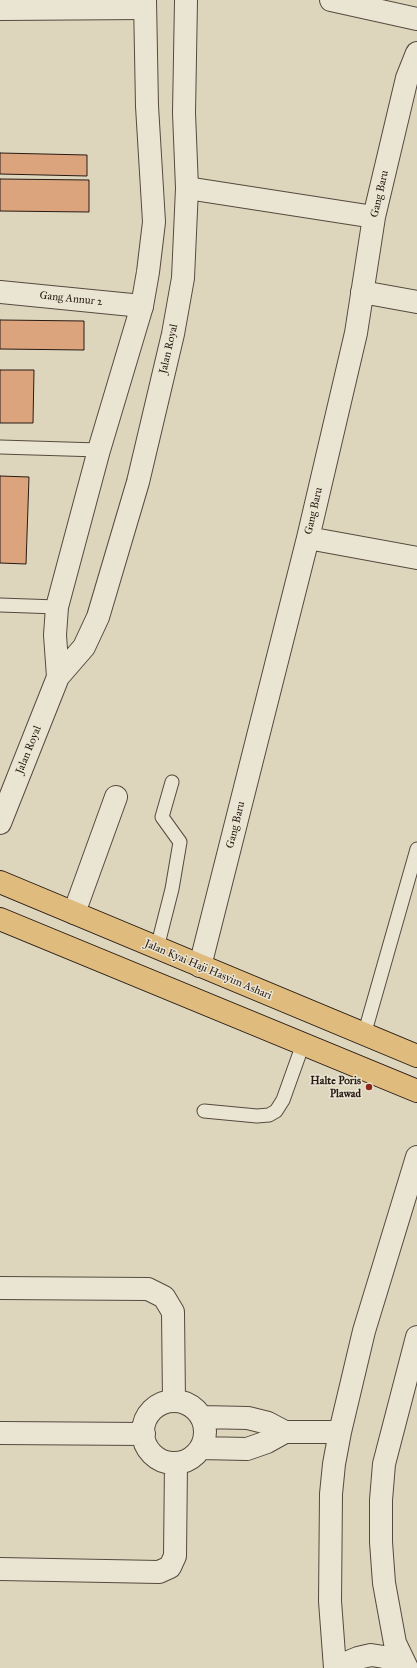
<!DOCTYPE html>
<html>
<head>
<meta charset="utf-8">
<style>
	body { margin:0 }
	canvas { display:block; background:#ded6bc }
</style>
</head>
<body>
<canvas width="417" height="1668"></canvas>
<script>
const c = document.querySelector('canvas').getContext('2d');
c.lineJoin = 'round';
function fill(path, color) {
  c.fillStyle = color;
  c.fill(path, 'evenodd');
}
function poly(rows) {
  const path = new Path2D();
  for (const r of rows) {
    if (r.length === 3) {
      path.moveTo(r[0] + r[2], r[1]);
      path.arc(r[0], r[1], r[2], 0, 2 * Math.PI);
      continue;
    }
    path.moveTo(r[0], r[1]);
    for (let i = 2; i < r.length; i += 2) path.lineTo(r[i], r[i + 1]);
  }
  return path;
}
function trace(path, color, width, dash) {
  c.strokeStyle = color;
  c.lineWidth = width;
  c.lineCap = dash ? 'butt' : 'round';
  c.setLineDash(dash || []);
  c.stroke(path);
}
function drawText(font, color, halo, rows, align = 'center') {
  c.font = font + ' "IM FELL Great Primer",serif';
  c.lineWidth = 3;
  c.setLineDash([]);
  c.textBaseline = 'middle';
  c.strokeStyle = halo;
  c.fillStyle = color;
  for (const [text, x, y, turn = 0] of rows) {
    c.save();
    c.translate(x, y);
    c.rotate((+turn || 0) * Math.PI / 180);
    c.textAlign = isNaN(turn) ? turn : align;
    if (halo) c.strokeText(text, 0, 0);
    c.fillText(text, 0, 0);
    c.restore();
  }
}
const building = poly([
	[0,153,87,155,87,176,0,174,0,153],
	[0,179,89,180,89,212,0,211,0,179],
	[0,320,84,321,84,350,0,349,0,320],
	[0,370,34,370,33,423,0,423,0,370],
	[0,476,29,477,26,564,0,563,0,476]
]);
fill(building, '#dba47d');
trace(building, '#281b14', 1);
const service = poly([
	[0,447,99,450],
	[0,605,57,607],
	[157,948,172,889,180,842,162,817,172,782],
	[364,1035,417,849],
	[204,1111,257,1116,269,1115,276,1111,283,1100,303,1044]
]);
const minor = poly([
	[331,0,417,19],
	[0,9,145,8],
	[187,188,374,217],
	[0,292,142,306],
	[362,292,417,302],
	[308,538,417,558],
	[74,913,116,797],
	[200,966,308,538,356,333,374,217,407,78,417,53],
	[0,1288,148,1289,164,1297,173,1312,174,1401],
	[174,1432,31],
	[201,1417,248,1418,268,1423,285,1432,340,1432],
	[0,1433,144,1434],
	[201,1448,247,1449,267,1442,285,1432],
	[0,1569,159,1572,170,1567,175,1556,176,1463],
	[335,1668,330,1601,331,1494,334,1464,340,1432,364,1331,417,1157],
	[341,1668,346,1663,358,1658,371,1655,384,1657,397,1662,405,1668],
	[407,1668,395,1643,384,1583,381,1542,381,1500,384,1464,417,1337]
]);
const tertiary = poly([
	[58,677,55,635,57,607,99,450,142,306,148,272,154,222,147,106,145,0],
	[0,823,58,677,84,647,98,617,138,482,173,334,183,278,187,188,184,113,186,0]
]);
const primary = poly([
	[0,882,417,1056],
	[0,919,417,1091]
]);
trace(service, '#564a3e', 15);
trace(minor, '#564a3e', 24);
trace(tertiary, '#564a3e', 24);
trace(primary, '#281b14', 24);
trace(service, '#eae4d3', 13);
trace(minor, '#eae4d3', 22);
trace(tertiary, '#eae4d3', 22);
trace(primary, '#dfbb7e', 22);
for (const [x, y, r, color] of [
	[369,1087,4,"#8f2418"]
]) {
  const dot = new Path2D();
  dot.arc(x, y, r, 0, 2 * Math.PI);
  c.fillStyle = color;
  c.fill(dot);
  trace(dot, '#eae4d3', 1.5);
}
drawText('11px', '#281b14', '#eae4d3', [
	["Gang Baru",380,194,-77],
	["Gang Annur 2",71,299,6],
	["Jalan Royal",169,349,-77],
	["Gang Baru",314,511,-77],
	["Jalan Royal",29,750,-68],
	["Gang Baru",236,825,-76],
	["Jalan Kyai Haji Hasyim Ashari",208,970,23]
]);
drawText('bold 11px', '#281b14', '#eae4d3', [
	["Halte Poris",361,1081],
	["Plawad",361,1094]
], 'right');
</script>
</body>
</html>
